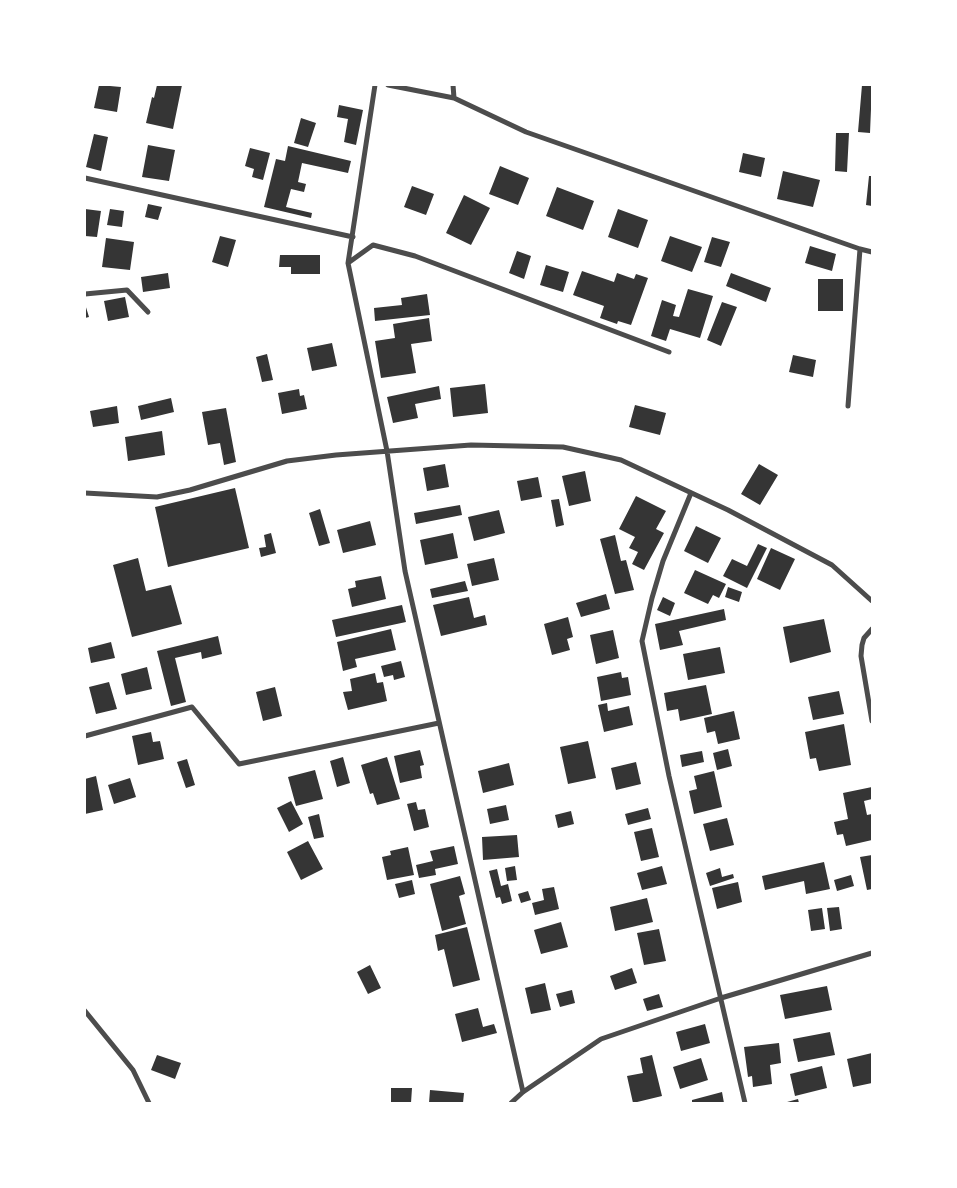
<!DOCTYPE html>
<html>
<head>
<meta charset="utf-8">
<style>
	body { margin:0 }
	#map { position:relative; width:957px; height:1188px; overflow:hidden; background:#fff; font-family:Arial,sans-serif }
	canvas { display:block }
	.frame { position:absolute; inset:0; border:86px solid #fff; pointer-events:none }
</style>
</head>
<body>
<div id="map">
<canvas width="957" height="1188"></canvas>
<div class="frame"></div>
</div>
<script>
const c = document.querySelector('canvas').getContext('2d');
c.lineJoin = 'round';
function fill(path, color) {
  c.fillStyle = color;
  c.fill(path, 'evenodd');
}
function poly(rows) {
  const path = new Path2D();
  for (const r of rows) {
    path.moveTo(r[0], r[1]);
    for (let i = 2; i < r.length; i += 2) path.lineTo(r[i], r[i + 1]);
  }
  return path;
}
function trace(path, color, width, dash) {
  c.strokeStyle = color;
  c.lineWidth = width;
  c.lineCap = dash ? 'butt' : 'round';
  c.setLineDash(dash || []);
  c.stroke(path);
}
fill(poly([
	[99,85,121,87,117,112,94,108],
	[157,85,182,85,173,129,146,123,152,97,154,98],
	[862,85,872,85,870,133,858,132],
	[339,105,363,110,356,145,344,142,348,119,337,117],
	[301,118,316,123,308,147,294,143],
	[836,133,849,133,847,172,835,171],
	[94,134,108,137,101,171,86,167],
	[148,145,175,150,169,181,142,177],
	[288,146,351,161,348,173,302,163,298,182,306,184,304,192,291,189,286,207,312,213,311,218,264,207,276,159,285,161],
	[250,148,270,153,263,180,252,177,254,169,245,166],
	[743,153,765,158,761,177,739,172],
	[500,166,529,178,518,205,489,194],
	[783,171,820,180,813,207,777,199],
	[869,176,872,176,872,206,866,205],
	[412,186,434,194,426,215,404,207],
	[557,187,594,201,583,230,546,216],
	[464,195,490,208,471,245,446,233],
	[148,204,162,207,158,220,145,217],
	[85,209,101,211,97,237,85,236],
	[110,209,124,211,122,227,107,225],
	[618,209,648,220,638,248,608,237],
	[220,236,236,240,228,267,212,262],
	[670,236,702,247,692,272,661,261],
	[712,237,730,242,721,267,704,262],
	[106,238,134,242,130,270,102,267],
	[810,246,836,254,832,271,805,263],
	[517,251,531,256,524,279,509,273],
	[280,255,320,255,320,274,291,274,291,267,279,267],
	[546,265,569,272,563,292,540,285],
	[582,271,614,282,617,273,634,279,636,274,648,278,631,325,618,321,617,324,600,318,604,306,573,295],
	[168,273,170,288,143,292,141,277],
	[731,273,771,288,766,302,726,286],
	[818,279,843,279,843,311,818,311],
	[688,289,713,296,700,338,670,329,666,341,651,336,662,300,676,305,673,316,679,317],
	[427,294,430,315,375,321,374,308,402,305,401,298],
	[125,297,129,317,108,321,104,301],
	[722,302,737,307,721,346,707,340],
	[85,304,89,317,85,318],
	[429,318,432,341,411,344,416,373,381,378,375,341,395,338,393,324],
	[332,343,337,366,312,371,307,348],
	[267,354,273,380,262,382,256,357],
	[793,355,816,360,813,377,789,372],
	[485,384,488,413,453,417,450,388],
	[439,386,441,399,415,404,418,418,393,423,387,397],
	[299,389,300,396,304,395,307,409,282,414,278,393],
	[171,398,174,412,141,420,138,406],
	[635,405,666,413,660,435,629,427],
	[117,406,119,423,93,427,90,411],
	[226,408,236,462,224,465,220,443,208,445,202,412],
	[162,431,165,455,128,461,125,437],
	[445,464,449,487,427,491,423,468],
	[759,464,778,475,760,505,741,494],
	[585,471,591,501,569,506,562,476],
	[538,477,542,497,521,501,517,481],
	[235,488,249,548,168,567,155,507],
	[636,496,666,511,656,529,664,533,644,570,632,564,638,552,629,548,635,537,619,529],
	[559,499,564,525,556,527,551,500],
	[460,505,462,515,416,524,414,513],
	[320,509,330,543,319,546,309,513],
	[499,510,505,533,474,541,468,517],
	[370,521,376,545,343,553,337,530],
	[696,526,721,538,708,563,684,551],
	[271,533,276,553,261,557,259,548,266,547,264,535],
	[453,533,458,558,425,565,420,540],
	[615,535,621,561,626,560,634,590,615,594,600,539],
	[758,544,767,548,747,588,723,576,732,559,747,566],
	[771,548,795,559,780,590,757,579],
	[138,558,146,591,171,585,182,624,132,637,113,565],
	[494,558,499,580,472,586,467,564],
	[695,570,726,584,719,598,713,595,708,604,684,593],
	[381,576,386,599,352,607,348,589,356,587,355,581],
	[465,581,468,591,432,598,430,589],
	[728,587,742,592,739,602,725,597],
	[606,594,610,609,581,617,576,603],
	[469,597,474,618,485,615,487,625,441,636,433,605],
	[663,597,675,603,670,616,657,610],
	[402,605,406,622,336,637,332,620],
	[724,609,726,620,679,631,683,645,660,650,655,624],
	[568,617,573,637,567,639,570,650,552,655,544,624],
	[824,619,831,652,790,663,783,627],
	[391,629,396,650,355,659,357,667,343,671,337,642],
	[613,630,619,658,596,664,590,635],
	[218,636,222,654,202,659,201,652,175,658,186,702,171,706,157,651],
	[111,642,115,658,91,663,88,648],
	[720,647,725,673,688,680,683,654],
	[401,661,405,677,394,680,393,675,384,677,381,666],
	[147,667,152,689,126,695,121,674],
	[621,672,622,678,628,677,631,695,601,701,597,677],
	[375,673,377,683,383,682,387,701,348,710,343,692,352,691,350,679],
	[109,682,117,709,96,714,89,687],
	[706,685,712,714,680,721,678,709,667,711,664,693],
	[275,687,282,716,263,721,256,692],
	[839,691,844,714,813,720,808,697],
	[607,703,608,711,629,706,633,725,604,732,598,705],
	[734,711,740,739,718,744,715,731,707,733,704,718],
	[844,724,851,765,819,771,816,758,810,759,805,732],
	[151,732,153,742,160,741,164,759,138,765,132,736],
	[588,741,596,778,568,784,560,747],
	[728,749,732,766,717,770,713,753],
	[420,750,424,765,420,766,422,778,400,783,394,756],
	[702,751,704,762,682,767,680,755],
	[343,757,350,783,337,787,330,761],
	[387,757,400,799,377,805,373,793,370,794,361,765],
	[187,759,195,785,186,788,177,762],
	[636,762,641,784,616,790,611,768],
	[509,763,514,785,483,793,478,771],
	[315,770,323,799,296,806,288,777],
	[714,771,722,807,694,814,689,791,697,789,694,776],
	[96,776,103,810,85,814,85,779],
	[130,778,136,797,114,804,108,785],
	[872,787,872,799,864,801,867,815,872,814,872,840,846,846,843,834,837,835,834,822,848,819,843,793],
	[291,801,303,824,289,832,277,808],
	[416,802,418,810,425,809,429,827,414,831,407,804],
	[506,805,509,820,490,824,487,809],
	[648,808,651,819,628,825,625,814],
	[571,811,574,824,558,828,555,815],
	[319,814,324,837,314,839,308,817],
	[727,818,734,845,710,851,703,824],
	[652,828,659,857,641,861,634,832],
	[517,835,519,857,483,860,482,837],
	[308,841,323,869,301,880,287,852],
	[454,846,458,864,435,869,436,875,419,878,416,865,433,861,430,851],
	[408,847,414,875,387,880,382,857,391,855,390,851],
	[872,855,872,889,867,890,860,857],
	[824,862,830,889,806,894,804,881,765,890,762,876],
	[515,866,517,880,507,881,505,868],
	[662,866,667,884,642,890,637,873],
	[720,868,722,877,733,874,734,878,710,886,706,873],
	[497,869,501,886,508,884,512,901,502,904,500,897,496,898,489,871],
	[851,875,854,886,837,891,834,880],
	[460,876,465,894,459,896,466,924,442,931,430,884],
	[412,880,415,894,399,898,395,884],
	[738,882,742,902,717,909,712,888],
	[554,887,559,909,535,915,532,903,544,900,542,889],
	[528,891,531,900,521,903,518,894],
	[647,898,653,922,615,931,610,907],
	[839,907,842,929,830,931,827,908],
	[822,908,825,929,811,931,808,910],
	[561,922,568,947,541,954,534,930],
	[467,927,480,980,453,987,444,949,438,951,435,935],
	[659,929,666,961,644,965,637,933],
	[370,965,381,988,368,994,357,972],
	[632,968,637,983,615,990,610,976],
	[545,983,551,1010,531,1014,525,988],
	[827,986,832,1010,785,1019,780,995],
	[572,990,575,1003,560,1007,556,994],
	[659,994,663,1007,647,1011,643,999],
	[478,1008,483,1027,494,1024,497,1033,462,1042,455,1014],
	[705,1024,710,1043,681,1051,676,1032],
	[830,1032,835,1055,798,1062,793,1039],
	[779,1043,781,1063,770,1065,772,1084,753,1087,752,1076,748,1077,744,1047],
	[872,1053,872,1083,853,1087,847,1059],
	[157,1055,181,1063,175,1079,151,1070],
	[652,1055,662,1096,633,1103,627,1076,643,1073,640,1058],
	[701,1058,708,1080,680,1089,673,1067],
	[822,1066,827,1088,795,1096,790,1074],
	[391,1088,412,1088,411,1103,391,1103],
	[430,1090,464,1093,463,1103,429,1103],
	[722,1092,724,1103,692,1103,692,1100],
	[798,1099,799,1103,787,1103,787,1102]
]), '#353535');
trace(poly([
	[388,85,454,98,526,132,860,249,872,252],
	[453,85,454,98],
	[85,178,353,237],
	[348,263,375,85],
	[85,294,127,290,148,312],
	[848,406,860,249],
	[85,493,157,497,190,490,287,461,336,455,471,445,563,447,621,460,728,510,832,565,872,601],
	[691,493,663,561,652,598,642,641,669,776,745,1103],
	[872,629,864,638,862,645,861,656,872,721],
	[85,736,192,707,239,764,439,723],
	[85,1011,133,1070,149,1103],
	[523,1092,405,571,387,451,348,263,373,245,415,256,669,352],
	[511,1103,523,1092,601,1039,721,998,872,953]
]), '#4c4c4c', 5);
</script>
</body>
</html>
